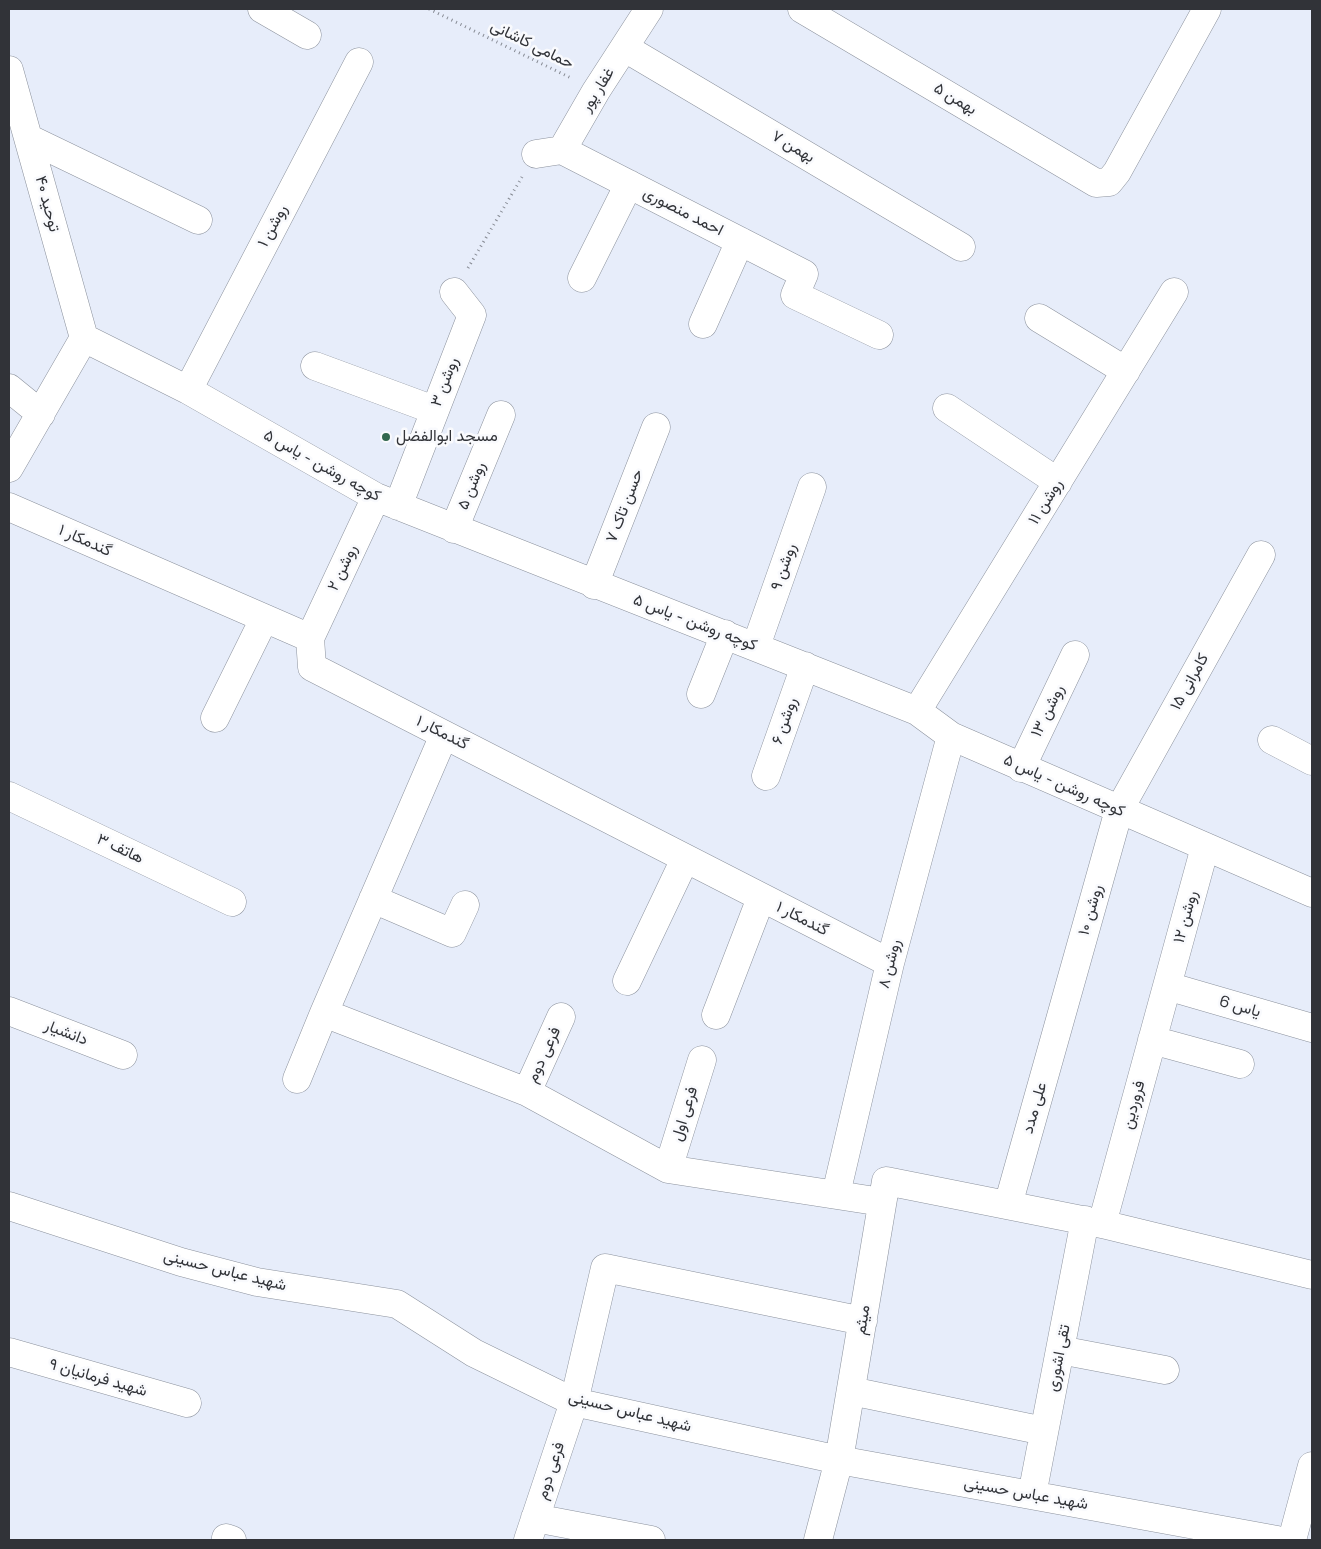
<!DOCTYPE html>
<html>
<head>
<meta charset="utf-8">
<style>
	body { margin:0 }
	#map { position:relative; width:1321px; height:1549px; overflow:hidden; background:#e7edfa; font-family:"Space Grotesk",sans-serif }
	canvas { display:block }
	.frame { position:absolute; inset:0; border:10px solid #313338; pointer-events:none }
</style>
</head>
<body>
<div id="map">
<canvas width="1321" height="1549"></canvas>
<div class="frame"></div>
</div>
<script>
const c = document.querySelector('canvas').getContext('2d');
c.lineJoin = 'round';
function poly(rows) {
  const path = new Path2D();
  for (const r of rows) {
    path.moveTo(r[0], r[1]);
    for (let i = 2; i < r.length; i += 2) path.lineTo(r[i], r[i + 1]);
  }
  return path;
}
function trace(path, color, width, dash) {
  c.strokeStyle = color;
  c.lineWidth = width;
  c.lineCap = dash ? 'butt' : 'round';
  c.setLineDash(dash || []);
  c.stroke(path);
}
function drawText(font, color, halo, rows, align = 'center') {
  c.font = font + ' "Space Grotesk",Vazirmatn,sans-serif';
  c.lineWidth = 5;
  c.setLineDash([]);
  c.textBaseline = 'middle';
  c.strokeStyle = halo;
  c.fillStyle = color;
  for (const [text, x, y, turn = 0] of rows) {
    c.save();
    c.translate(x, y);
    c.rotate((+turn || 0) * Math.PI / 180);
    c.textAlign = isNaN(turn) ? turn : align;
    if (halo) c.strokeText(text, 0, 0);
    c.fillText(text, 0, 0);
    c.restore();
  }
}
const minor = poly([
	[262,9,307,35],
	[802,9,1096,183,1109,182,1117,172,1207,9],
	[625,48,961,247],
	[9,70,84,338],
	[30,139,198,220],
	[562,150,804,274,795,295,879,335],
	[536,154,562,150,596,91,649,9],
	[582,278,629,184],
	[1039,318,1126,371],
	[703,324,740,241],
	[84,338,188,390,376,497,917,711,951,736,1312,893],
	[315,366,434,410],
	[9,388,41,414],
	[188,390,359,62],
	[947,408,1058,482],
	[9,468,84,338],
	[398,506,472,315,454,292],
	[9,507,310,638,312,667,890,963],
	[454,529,501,415],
	[594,585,656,427],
	[310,638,376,497],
	[756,646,812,487],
	[701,694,725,634],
	[917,711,1174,292],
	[215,718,264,619],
	[444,735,324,1013,527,1092,668,1169,882,1202],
	[1272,740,1312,761],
	[1021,768,1075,655],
	[766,776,805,666],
	[9,796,232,902],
	[373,899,452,933,465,905],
	[627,981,685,859],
	[1167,986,1312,1028],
	[9,1011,123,1055],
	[716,1015,761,898],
	[1152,1040,1240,1064],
	[297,1079,324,1013],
	[527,1092,561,1017],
	[668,1169,702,1060],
	[836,1194,890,963,951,736],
	[1008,1205,1119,810,1261,555],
	[9,1206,181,1262,257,1282,397,1304,474,1353,574,1402,839,1460,1277,1540],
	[1102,1224,1205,847],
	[1060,1350,1165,1370],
	[9,1352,187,1403],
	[851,1391,1044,1431],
	[1032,1495,1085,1220],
	[535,1518,651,1540],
	[226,1538,232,1540],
	[528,1540,574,1402,605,1268,863,1321],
	[818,1540,839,1460,886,1181,1102,1224,1312,1275],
	[1292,1540,1312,1466]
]);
trace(minor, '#8c929d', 29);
trace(poly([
	[429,9,571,78],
	[468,268,522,177]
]), '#878b94', 3, [1, 4]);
trace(minor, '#fff', 28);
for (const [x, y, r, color] of [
	[386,437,5,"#31674e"]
]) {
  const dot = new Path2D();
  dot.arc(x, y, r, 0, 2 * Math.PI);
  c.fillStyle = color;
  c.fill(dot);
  trace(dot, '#f9fafd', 2);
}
drawText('16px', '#313338', '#f9fafd', [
	["حمامی کاشانی",532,45,26],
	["غفار پور",598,90,-58],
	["بهمن ۵",955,99,31],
	["بهمن ۷",793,147,31],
	["توحید ۴۰",47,204,75],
	["احمد منصوری",683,212,27],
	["روشن ۱",273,226,-62],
	["روشن ۳",445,382,-69],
	["کوچه روشن - یاس ۵",322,466,29],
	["روشن ۵",472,486,-68],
	["روشن ۱۱",1046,502,-58],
	["حسن تاک ۷",625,506,-69],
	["گندمکار ۱",85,541,24],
	["روشن ۹",784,567,-71],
	["روشن ۲",343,568,-65],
	["کوچه روشن - یاس ۵",695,623,21],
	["کامرانی ۱۵",1190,682,-61],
	["روشن ۱۳",1048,711,-64],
	["روشن ۶",785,721,-71],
	["گندمکار ۱",442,733,27],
	["کوچه روشن - یاس ۵",1064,786,24],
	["هاتف ۳",120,849,25],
	["روشن ۱۰",1091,910,-74],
	["روشن ۱۲",1186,917,-75],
	["گندمکار ۱",802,919,27],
	["روشن ۸",890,964,-76],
	["یاس 6",1240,1007,16],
	["دانشیار",66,1033,21],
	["فرعی دوم",544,1055,-65],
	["فروردین",1134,1105,-75],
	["علی مدد",1035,1108,-74],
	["فرعی اول",685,1114,-73],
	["شهید عباس حسینی",225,1271,14],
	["میثم",863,1320,-81],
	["تقی اشوری",1059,1358,-79],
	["شهید فرمانیان ۹",98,1378,16],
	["شهید عباس حسینی",630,1412,14],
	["فرعی دوم",551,1471,-72],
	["شهید عباس حسینی",1026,1494,10]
]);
drawText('16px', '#313338', '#f9fafd', [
	["مسجد ابوالفضل",396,437]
], 'left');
</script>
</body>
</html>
